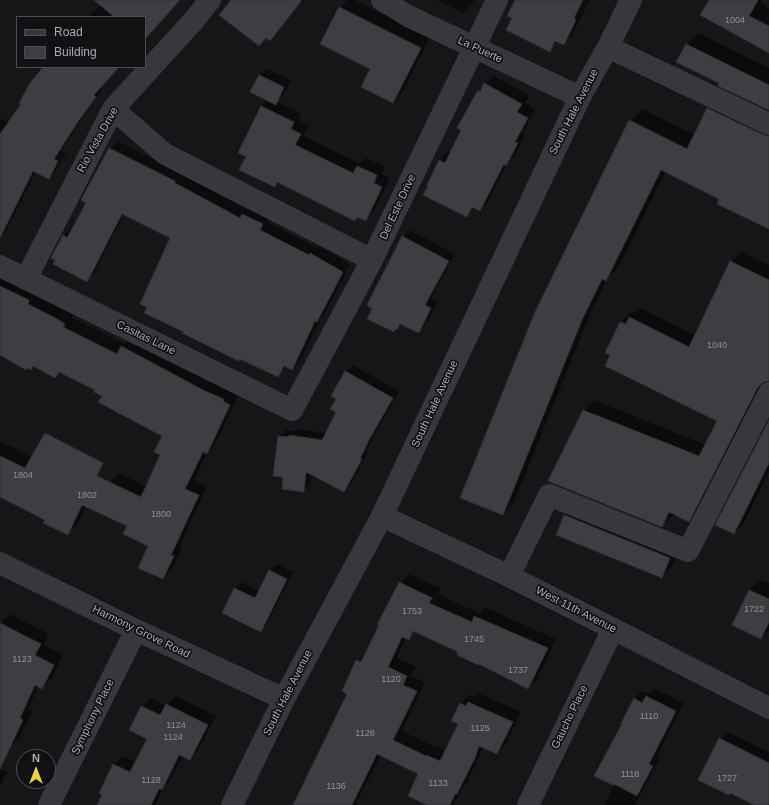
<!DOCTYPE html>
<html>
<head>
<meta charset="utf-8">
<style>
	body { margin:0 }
	#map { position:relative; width:769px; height:805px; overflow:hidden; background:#161618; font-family:Helvetica,sans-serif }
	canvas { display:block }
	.legend { position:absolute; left:16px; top:16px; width:130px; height:52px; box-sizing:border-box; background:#111113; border:1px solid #4d4e55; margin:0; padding:5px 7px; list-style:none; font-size:12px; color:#a8aab8 }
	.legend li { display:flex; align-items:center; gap:8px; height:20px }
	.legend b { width:20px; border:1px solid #4d4e55 }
	.north { position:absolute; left:16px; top:749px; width:40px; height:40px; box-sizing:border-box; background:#111113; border:1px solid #4d4e55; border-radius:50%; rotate:0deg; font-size:11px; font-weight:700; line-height:16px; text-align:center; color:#a8aab8 }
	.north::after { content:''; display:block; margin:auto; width:14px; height:18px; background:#eed438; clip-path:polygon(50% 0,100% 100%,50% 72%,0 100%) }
</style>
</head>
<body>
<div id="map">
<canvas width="769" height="805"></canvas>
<ul class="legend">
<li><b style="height:5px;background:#37373d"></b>Road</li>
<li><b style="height:11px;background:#3e3e42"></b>Building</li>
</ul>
<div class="north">N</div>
</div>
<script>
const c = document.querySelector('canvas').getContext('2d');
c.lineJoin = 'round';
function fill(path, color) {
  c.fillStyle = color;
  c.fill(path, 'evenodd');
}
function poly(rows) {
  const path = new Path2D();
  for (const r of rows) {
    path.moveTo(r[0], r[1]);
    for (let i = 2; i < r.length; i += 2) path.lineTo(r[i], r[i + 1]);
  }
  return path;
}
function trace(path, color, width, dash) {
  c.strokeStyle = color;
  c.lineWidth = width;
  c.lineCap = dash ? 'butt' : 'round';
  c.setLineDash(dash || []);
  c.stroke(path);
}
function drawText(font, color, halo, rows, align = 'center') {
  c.font = font + ' Helvetica,sans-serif';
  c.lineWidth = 3.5;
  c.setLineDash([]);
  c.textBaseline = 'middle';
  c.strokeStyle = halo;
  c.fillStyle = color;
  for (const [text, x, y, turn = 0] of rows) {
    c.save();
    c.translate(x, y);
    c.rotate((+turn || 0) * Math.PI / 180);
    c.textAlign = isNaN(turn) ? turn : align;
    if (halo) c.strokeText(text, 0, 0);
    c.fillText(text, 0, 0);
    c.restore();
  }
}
fill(poly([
	[102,0,181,0,145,38,145,17,89,17,101,4],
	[232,0,306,0,303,3,301,2,277,32],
	[347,0,355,0,430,37,403,91,393,102,340,8],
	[436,0,475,0,463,13],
	[516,0,590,0,572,35,563,44,558,41,549,50,513,18],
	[710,0,762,0,761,3,769,8,769,52],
	[698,33,769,68,769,109,720,83,687,45],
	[41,67,119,67,101,87,103,89,86,111,61,151,66,153,56,170,48,178,36,171,6,231,0,238,0,118,9,123,22,104,38,75,36,73],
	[266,69,291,80,282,97,277,102,302,114,298,120,309,125,303,136,360,164,366,158,385,166,382,174,390,178,374,211,366,219,359,216,355,219,278,182,274,186,247,156,261,106,268,100,259,76],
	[493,76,529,95,525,103,535,109,522,134,525,135,514,156,507,163,488,202,480,210,475,207,466,215,428,185,440,160,448,152,451,153,478,91],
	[720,97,769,120,769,228,720,199,666,171,618,268,608,278,593,307,514,502,502,514,630,121,642,109,695,135,708,109],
	[118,141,182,174,182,175,248,210,251,207,269,216,267,222,317,248,318,246,350,264,325,313,320,319,300,361,292,369,287,366,278,376,171,238,124,214,94,273,86,280,63,236,71,228,73,229,87,203,110,149],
	[410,230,455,254,431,298,438,301,425,325,419,332,402,324,394,331,403,237],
	[741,252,769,265,769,380,766,380,699,510,689,520,674,513,672,516,662,526,584,411,594,400,706,445,718,420,606,352,621,322,631,312,634,313,640,308,695,335,731,262],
	[0,273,66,310,73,314,72,318,124,344,131,338,232,390,231,392,238,396,216,443,207,453,194,480,207,486,180,546,182,547,172,569,163,578,150,546,128,526,110,482,119,473,147,487,162,455,163,436,103,396,96,389,60,372,55,377,35,365,31,369,2,355,0,358],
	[353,365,399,391,376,432,366,452,368,452,351,484,344,491,311,474,310,484,303,491,284,477,279,436,286,430,295,431,297,429,327,433,338,412,337,399,346,372],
	[769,423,769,472,744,523,734,533],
	[0,441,95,488,78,524,68,534,46,519,0,496],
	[575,505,680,548,672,566,662,577,557,534,565,515],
	[277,564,293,572,267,624,260,631,235,589,242,582,260,591,270,570],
	[409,574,440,588,438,594,479,613,484,607,556,639,537,679,528,688,459,652,415,631,408,638,406,637,397,658,416,667,411,676,425,682,402,731,435,747,436,746,446,751,459,724,452,721,461,703,470,694,475,697,478,693,521,712,506,744,497,753,484,747,466,784,462,788,453,805,430,805,419,774,381,755,355,805,294,805,349,694,357,661,366,652,400,583],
	[760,580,769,583,769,630,761,638,733,624,750,590],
	[10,614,49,634,44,645,63,655,52,678,42,687,39,686,28,709,32,711,19,739,9,748,0,768,0,624],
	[654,688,684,703,657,756,660,758,635,805,604,805,614,785,596,775,623,723,634,699,642,691,649,694],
	[175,696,216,716,198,750,189,759,183,756,170,780,165,785,155,805,98,805,103,794,100,793,114,764,123,756,136,762,148,739,142,707,151,698,166,706],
	[727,732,769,752,769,805,756,805,731,792,729,794,699,780,720,738],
	[0,769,7,772,0,786]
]), '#0007');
const building = poly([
	[94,0,180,0,145,39,145,17,114,17,94,0],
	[231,0,302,0,270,41,266,38,259,46,219,15,231,0],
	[515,0,583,0,574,18,576,20,564,45,555,41,550,52,506,30,512,18,507,16,515,0],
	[709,0,758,0,749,16,769,26,769,53,700,15,709,0],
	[339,7,421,48,393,103,361,87,370,69,320,44,339,7],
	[686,44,769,85,769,110,718,86,719,83,676,62,686,44],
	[43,67,119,67,94,95,96,97,79,120,54,159,58,161,49,179,33,171,0,238,0,134,21,104,19,103,30,83,43,67],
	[259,75,284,87,276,105,250,92,259,75],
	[484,83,522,104,517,112,528,118,515,142,518,143,506,166,504,164,480,211,472,207,467,217,423,195,428,186,427,185,439,160,445,163,461,130,457,128,478,90,480,92,484,83],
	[261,106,294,122,291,129,301,134,295,145,353,173,357,166,377,175,374,183,382,187,366,221,357,217,355,221,277,182,275,187,239,170,246,156,238,153,261,106],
	[707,108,764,135,769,136,769,229,717,204,719,199,661,170,606,281,602,279,582,320,503,515,460,498,535,312,629,120,687,149,707,108],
	[109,148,175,181,175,183,240,218,242,214,263,224,260,230,309,255,310,253,343,272,317,322,315,321,292,370,284,366,278,377,240,359,239,361,182,333,184,332,144,313,147,307,140,304,170,238,122,214,87,282,53,264,55,260,51,258,63,235,67,238,86,203,81,200,109,148],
	[402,236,449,261,425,305,431,308,419,333,400,324,397,330,395,329,394,332,367,319,372,309,367,305,402,236],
	[730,261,769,280,769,381,763,382,758,387,689,522,669,512,662,527,548,481,583,410,699,456,717,421,605,366,610,355,605,353,620,322,626,324,629,317,689,347,730,261],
	[0,286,29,300,28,304,57,319,65,324,63,327,117,354,121,346,205,391,224,399,223,401,230,405,207,454,203,452,185,489,199,495,171,555,174,556,163,579,138,568,148,546,123,534,127,526,82,505,68,535,43,523,45,520,0,497,0,456,25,468,45,433,103,463,97,476,141,497,160,455,154,452,162,436,98,402,102,396,94,392,95,390,59,372,55,378,33,366,31,370,27,368,26,370,0,355,0,286],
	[345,371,393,398,369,440,360,459,362,459,344,492,306,472,304,492,282,489,283,477,273,476,278,436,288,437,289,435,322,440,336,412,330,409,336,399,331,396,345,371],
	[769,420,769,463,734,534,715,525,769,420],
	[564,515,670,558,662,578,556,535,564,515],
	[269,570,287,579,261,632,222,613,234,588,255,598,269,570],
	[399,582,432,598,429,603,472,622,474,616,548,648,528,689,479,664,478,665,457,655,458,652,413,631,409,640,402,637,388,667,407,676,403,685,417,691,393,740,426,756,426,755,440,761,458,724,451,721,460,703,466,706,468,702,513,722,497,754,479,746,475,758,457,794,455,794,450,805,427,805,408,796,418,774,377,754,352,805,293,805,347,694,342,691,356,660,361,662,379,625,377,625,399,582],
	[749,590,769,599,769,622,761,639,732,625,749,590],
	[0,623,41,644,35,655,54,665,42,689,35,685,20,718,23,720,0,769,0,623],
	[646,696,676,711,649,764,653,766,637,796,614,784,613,785,594,776,622,724,621,723,634,698,642,703,646,696],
	[166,704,208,725,190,760,179,755,162,790,159,789,151,805,97,805,102,795,99,793,113,764,130,772,147,739,129,730,141,706,160,715,166,704],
	[719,738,769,763,769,805,754,805,730,793,729,795,698,780,719,738]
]);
fill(building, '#3e3e42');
trace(building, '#313034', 1);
trace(poly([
	[382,0,408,16,580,97],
	[608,47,769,124],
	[113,109,165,154,372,260],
	[0,266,292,410,372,260,497,0],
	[26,279,113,109,195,19,210,0],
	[509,576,549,495,688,551,769,393],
	[49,805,136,630],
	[528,805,613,629]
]), '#37373d', 22);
trace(poly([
	[382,516,509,576,769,708],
	[0,563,136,630,284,699],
	[232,805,284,699,382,516,580,97,608,47,631,0]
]), '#37373d', 22);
drawText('9px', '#8e8f9a', null, [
	["1004",735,21],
	["1040",717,346],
	["1804",23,476],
	["1802",87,496],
	["1800",161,515],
	["1722",754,610],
	["1753",412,612],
	["1745",474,640],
	["1123",22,660],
	["1737",518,671],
	["1120",391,680],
	["1110",649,717],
	["1124",176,726],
	["1125",480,729],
	["1128",365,734],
	["1124",173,738],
	["1118",630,775],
	["1727",727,779],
	["1128",151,781],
	["1133",438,784],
	["1136",336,787]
]);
drawText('11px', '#a8aab8', '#111113', [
	["La Puerte",480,50,25],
	["South Hale Avenue",574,112,-63],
	["Rio Vista Drive",98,140,-61],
	["Del Este Drive",398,207,-65],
	["Casitas Lane",146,338,26],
	["South Hale Avenue",435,404,-65],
	["West 11th Avenue",576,610,27],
	["Harmony Grove Road",141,632,26],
	["South Hale Avenue",288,693,-63],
	["Symphony Place",93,717,-64],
	["Gaucho Place",570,717,-64]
]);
</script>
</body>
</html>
